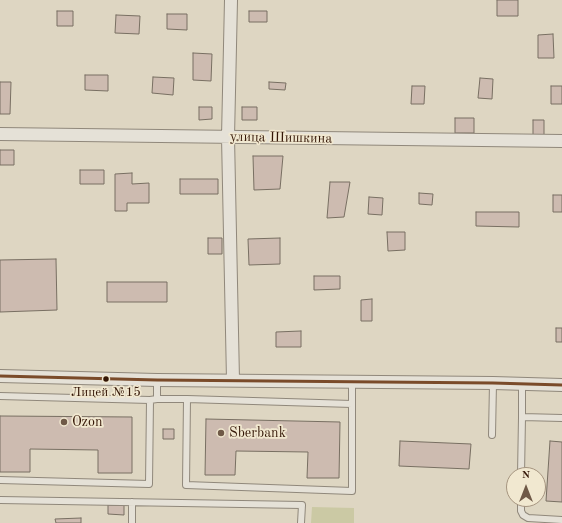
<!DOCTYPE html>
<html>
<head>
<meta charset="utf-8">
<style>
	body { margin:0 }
	#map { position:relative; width:562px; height:523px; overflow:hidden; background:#ded6c2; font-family:"Old Standard TT",serif }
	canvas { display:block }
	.north { position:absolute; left:506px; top:467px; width:40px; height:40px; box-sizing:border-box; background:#f1e8d0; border:1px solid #a5947f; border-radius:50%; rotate:0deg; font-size:11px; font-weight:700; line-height:16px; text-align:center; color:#331505 }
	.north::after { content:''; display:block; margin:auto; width:14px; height:18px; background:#6f5947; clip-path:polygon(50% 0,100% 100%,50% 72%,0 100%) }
</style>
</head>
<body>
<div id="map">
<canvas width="562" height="523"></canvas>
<div class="north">N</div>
</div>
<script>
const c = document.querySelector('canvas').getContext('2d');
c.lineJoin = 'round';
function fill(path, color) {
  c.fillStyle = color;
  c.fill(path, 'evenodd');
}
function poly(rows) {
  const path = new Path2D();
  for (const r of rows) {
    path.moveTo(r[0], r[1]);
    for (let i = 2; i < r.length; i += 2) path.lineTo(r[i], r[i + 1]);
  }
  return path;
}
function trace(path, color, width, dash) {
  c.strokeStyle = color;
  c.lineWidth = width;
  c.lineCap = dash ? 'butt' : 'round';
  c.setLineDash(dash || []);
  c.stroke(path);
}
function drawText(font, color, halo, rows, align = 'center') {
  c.font = font + ' "Old Standard TT",serif';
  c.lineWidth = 3.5;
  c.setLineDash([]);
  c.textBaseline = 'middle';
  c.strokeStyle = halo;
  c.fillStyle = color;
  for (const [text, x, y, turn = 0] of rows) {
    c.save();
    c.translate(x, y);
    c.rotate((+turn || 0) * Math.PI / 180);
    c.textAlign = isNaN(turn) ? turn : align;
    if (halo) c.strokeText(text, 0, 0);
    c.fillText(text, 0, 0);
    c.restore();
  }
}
fill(poly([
	[312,507,354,508,354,523,311,523]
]), '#cbc9a4');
const building = poly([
	[497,0,518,0,518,16,497,16,497,0],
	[57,11,73,11,73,26,57,26,57,11],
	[249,11,267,11,267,22,249,22,249,11],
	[167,14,187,14,187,30,167,29,167,14],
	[116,15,140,16,139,34,115,33,116,15],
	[553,34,554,58,538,58,538,35,553,34],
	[193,53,212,54,211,81,193,80,193,53],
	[85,75,108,75,108,91,85,90,85,75],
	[153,77,174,78,173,95,152,93,153,77],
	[480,78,493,79,492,99,478,98,480,78],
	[0,82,11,82,10,114,0,114,0,82],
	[269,82,286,83,285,90,269,89,269,82],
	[412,86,425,86,424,104,411,104,412,86],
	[551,86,562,86,562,104,551,104,551,86],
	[199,107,212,107,212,119,199,120,199,107],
	[242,107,257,107,257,120,242,120,242,107],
	[455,118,474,118,474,133,455,133,455,118],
	[533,120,544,120,544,135,533,135,533,120],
	[0,150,14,150,14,165,0,165,0,150],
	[253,156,283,156,280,189,254,190,253,156],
	[80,170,104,170,104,184,80,184,80,170],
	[132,173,132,184,149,183,149,203,127,203,127,211,115,211,115,174,132,173],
	[180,179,218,179,218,194,180,194,180,179],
	[330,182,350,182,344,217,327,218,330,182],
	[419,193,433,194,432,205,419,204,419,193],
	[553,195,562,195,562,212,553,212,553,195],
	[369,197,383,198,382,215,368,214,369,197],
	[476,212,519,212,519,227,476,226,476,212],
	[387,232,405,232,405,250,388,251,387,232],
	[208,238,222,238,222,254,208,254,208,238],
	[280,238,280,264,249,265,248,239,280,238],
	[56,259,57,310,0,312,0,260,56,259],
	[314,276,340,276,340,289,314,290,314,276],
	[107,282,167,282,167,302,107,302,107,282],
	[372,299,372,321,361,321,361,300,372,299],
	[556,328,562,328,562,342,556,342,556,328],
	[301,331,301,347,276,347,276,332,301,331],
	[0,416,132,417,132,473,98,473,98,450,30,449,30,472,0,472,0,416],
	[206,419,340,422,339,478,307,478,308,452,236,451,235,475,205,475,206,419],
	[163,429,174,429,174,439,163,439,163,429],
	[400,441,471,444,469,469,399,466,400,441],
	[550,441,562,442,562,502,546,501,550,441],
	[108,505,124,505,124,515,108,514,108,505],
	[81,518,81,523,56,523,55,519,81,518]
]);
fill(building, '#cdbbb0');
trace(building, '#786f62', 1);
const service = poly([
	[157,380,157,399,187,399,186,485,352,491,352,382],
	[522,384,522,417,562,418],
	[0,396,150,400],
	[187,399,352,404],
	[492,435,493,383],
	[521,475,522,417],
	[0,480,149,484,150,400,157,399],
	[521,499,521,511,523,515,528,518,562,520],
	[0,500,302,505,301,523],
	[132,523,132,502]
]);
const minor = poly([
	[231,0,228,137,233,380],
	[0,134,562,141],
	[0,376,157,380,493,383,562,385]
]);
trace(service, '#90887b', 8);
trace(minor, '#90887b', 14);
trace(service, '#e5e1d7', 6);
trace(minor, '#e5e1d7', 12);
trace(poly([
	[0,376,157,380,493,383,562,385]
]), '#7a4b2a', 3);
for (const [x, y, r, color] of [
	[106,379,3.5,"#331505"],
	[64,422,4,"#6f5947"],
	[221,433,4,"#6f5947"]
]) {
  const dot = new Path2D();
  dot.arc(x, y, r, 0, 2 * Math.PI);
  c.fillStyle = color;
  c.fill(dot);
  trace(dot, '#f1e8d0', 1.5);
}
drawText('13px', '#331505', '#f1e8d0', [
	["Лицей №15",106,393]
]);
drawText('14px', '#331505', '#f1e8d0', [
	["улица Шишкина",281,138,1]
]);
drawText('14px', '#331505', '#f1e8d0', [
	["Ozon",72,422],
	["Sberbank",229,433]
], 'left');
</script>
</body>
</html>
